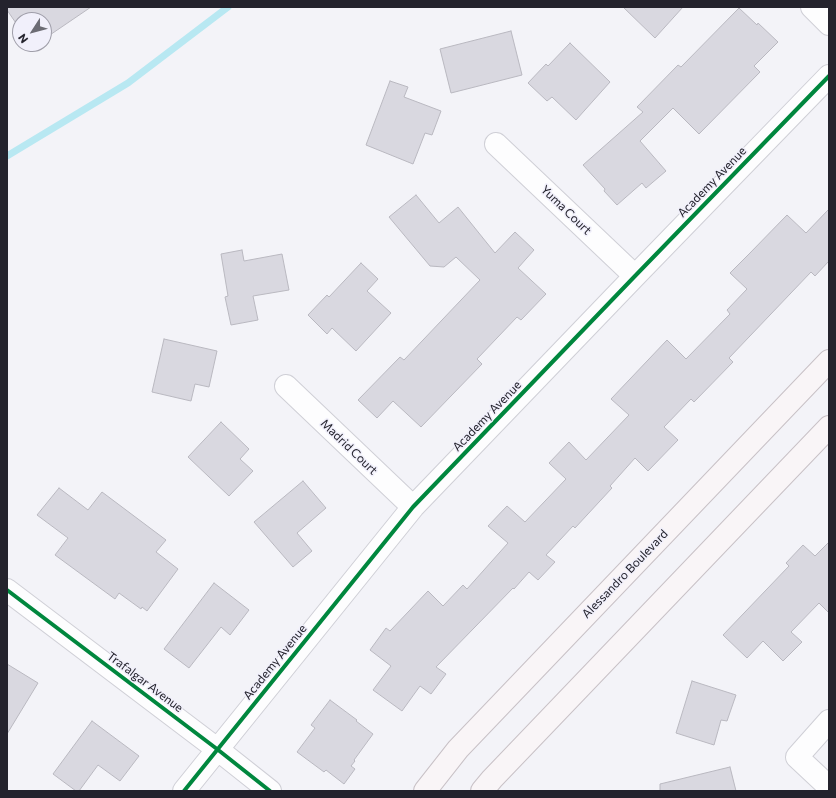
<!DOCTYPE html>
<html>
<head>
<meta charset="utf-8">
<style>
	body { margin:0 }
	#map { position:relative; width:836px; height:798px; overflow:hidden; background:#f3f3f8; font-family:Commissioner,sans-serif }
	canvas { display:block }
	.frame { position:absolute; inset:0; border:8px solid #24232d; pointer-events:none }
	.north { position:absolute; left:12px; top:12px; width:40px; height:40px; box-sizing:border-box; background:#f1f0fb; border:1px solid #9f9ea9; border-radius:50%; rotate:234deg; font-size:11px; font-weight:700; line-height:16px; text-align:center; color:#24232d }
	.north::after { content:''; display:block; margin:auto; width:14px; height:18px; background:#6c6c74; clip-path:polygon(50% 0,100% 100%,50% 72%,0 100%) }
</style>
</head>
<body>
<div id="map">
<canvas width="836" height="798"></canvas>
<div class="frame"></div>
<div class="north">N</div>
</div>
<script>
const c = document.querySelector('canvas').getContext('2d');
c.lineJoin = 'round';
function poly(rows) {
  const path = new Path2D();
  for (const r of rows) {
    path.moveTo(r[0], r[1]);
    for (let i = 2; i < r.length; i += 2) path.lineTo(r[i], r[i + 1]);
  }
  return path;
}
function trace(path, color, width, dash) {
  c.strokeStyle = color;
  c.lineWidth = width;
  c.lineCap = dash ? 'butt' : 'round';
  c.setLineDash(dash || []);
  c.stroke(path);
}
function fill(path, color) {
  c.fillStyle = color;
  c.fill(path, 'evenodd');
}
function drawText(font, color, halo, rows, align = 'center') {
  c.font = font + ' Commissioner,sans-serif';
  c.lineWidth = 3;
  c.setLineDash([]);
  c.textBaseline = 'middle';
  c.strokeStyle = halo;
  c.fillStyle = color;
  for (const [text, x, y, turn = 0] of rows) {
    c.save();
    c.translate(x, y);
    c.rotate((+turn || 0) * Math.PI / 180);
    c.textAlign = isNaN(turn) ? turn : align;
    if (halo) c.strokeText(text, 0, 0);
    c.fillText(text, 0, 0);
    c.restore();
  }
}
trace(poly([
	[7,156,128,83,228,7]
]), '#b8e8f2', 7);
const building = poly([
	[7,7,91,7,44,39,44,20,20,20,20,29,7,10,7,7],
	[623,7,683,7,655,38,623,7],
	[739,8,757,25,758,23,778,42,754,66,760,72,699,134,673,108,640,141,666,171,646,188,642,183,617,205,604,191,605,189,583,165,643,112,637,107,678,65,681,67,739,8],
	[511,31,522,75,451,93,440,49,511,31],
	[570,43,610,82,576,120,552,97,547,101,528,83,546,64,548,66,570,43],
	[390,81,408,87,404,97,441,111,432,135,425,133,413,164,366,145,390,81],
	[416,195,439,223,458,207,495,253,515,232,534,250,518,268,546,294,521,320,517,317,477,359,482,364,421,427,393,401,377,418,358,400,400,357,404,360,480,280,456,257,444,267,430,266,389,217,416,195],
	[829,209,829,261,815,276,811,272,729,358,733,362,694,402,691,399,664,427,678,440,648,471,635,458,610,486,612,488,575,528,573,526,546,555,555,562,538,580,529,572,514,589,513,588,436,667,446,674,431,694,420,686,402,711,373,690,391,666,370,650,386,628,390,631,428,591,443,606,463,585,467,589,508,543,488,526,507,506,525,522,566,479,549,463,569,442,586,460,629,415,611,399,667,340,686,359,730,314,727,310,747,289,730,273,749,254,787,215,806,233,829,209],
	[242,250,244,261,282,254,289,290,253,296,258,320,231,325,225,297,228,296,221,254,242,250],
	[361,263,378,279,367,291,391,313,356,351,332,328,327,334,308,315,327,295,329,297,361,263],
	[164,339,217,351,209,387,195,384,191,401,152,392,164,339],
	[221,422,249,449,240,459,253,471,229,496,188,457,221,422],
	[303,481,326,508,297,533,312,551,293,567,254,522,303,481],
	[59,488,88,510,102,492,166,540,156,552,178,569,147,611,142,607,141,609,119,593,115,599,55,555,68,538,37,515,59,488],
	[829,542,829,613,819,603,791,632,802,642,783,661,763,641,747,658,723,635,789,566,786,563,803,545,815,556,829,542],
	[214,583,249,610,230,635,221,627,189,668,164,649,214,583],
	[7,664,38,683,7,734,7,664],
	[692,681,736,695,727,721,721,720,714,745,676,733,692,681],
	[330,700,357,720,356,721,373,734,354,760,355,761,351,766,355,769,344,784,326,770,324,772,297,752,315,728,311,725,330,700],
	[92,721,139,756,120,781,98,765,79,791,76,791,53,774,92,721],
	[730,767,736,791,660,791,660,784,730,767]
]);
fill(building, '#d9d8e0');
trace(building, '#b9b8c0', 1);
const minor = poly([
	[812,7,829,24],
	[496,144,635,276],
	[286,386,413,507],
	[7,590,217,749,270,791],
	[829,721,797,757,829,787],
	[184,791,413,507,635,276,829,76]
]);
const major = poly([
	[425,791,458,749,829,361],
	[482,791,492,779,829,427]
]);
trace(minor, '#cfcfd6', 24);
trace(major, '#c8c1c6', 24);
trace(minor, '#fdfdfe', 22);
trace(major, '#f9f5f7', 22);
trace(poly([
	[7,590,217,749,270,791],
	[184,791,413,507,635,276,829,76]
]), '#00873e', 4);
drawText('12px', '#24232d', '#f1f0fb', [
	["Academy Avenue",712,182,-46],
	["Yuma Court",566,210,44],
	["Academy Avenue",487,416,-46],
	["Madrid Court",349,447,44],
	["Alessandro Boulevard",625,574,-46],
	["Academy Avenue",275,662,-51],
	["Trafalgar Avenue",145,682,37]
]);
</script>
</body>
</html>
